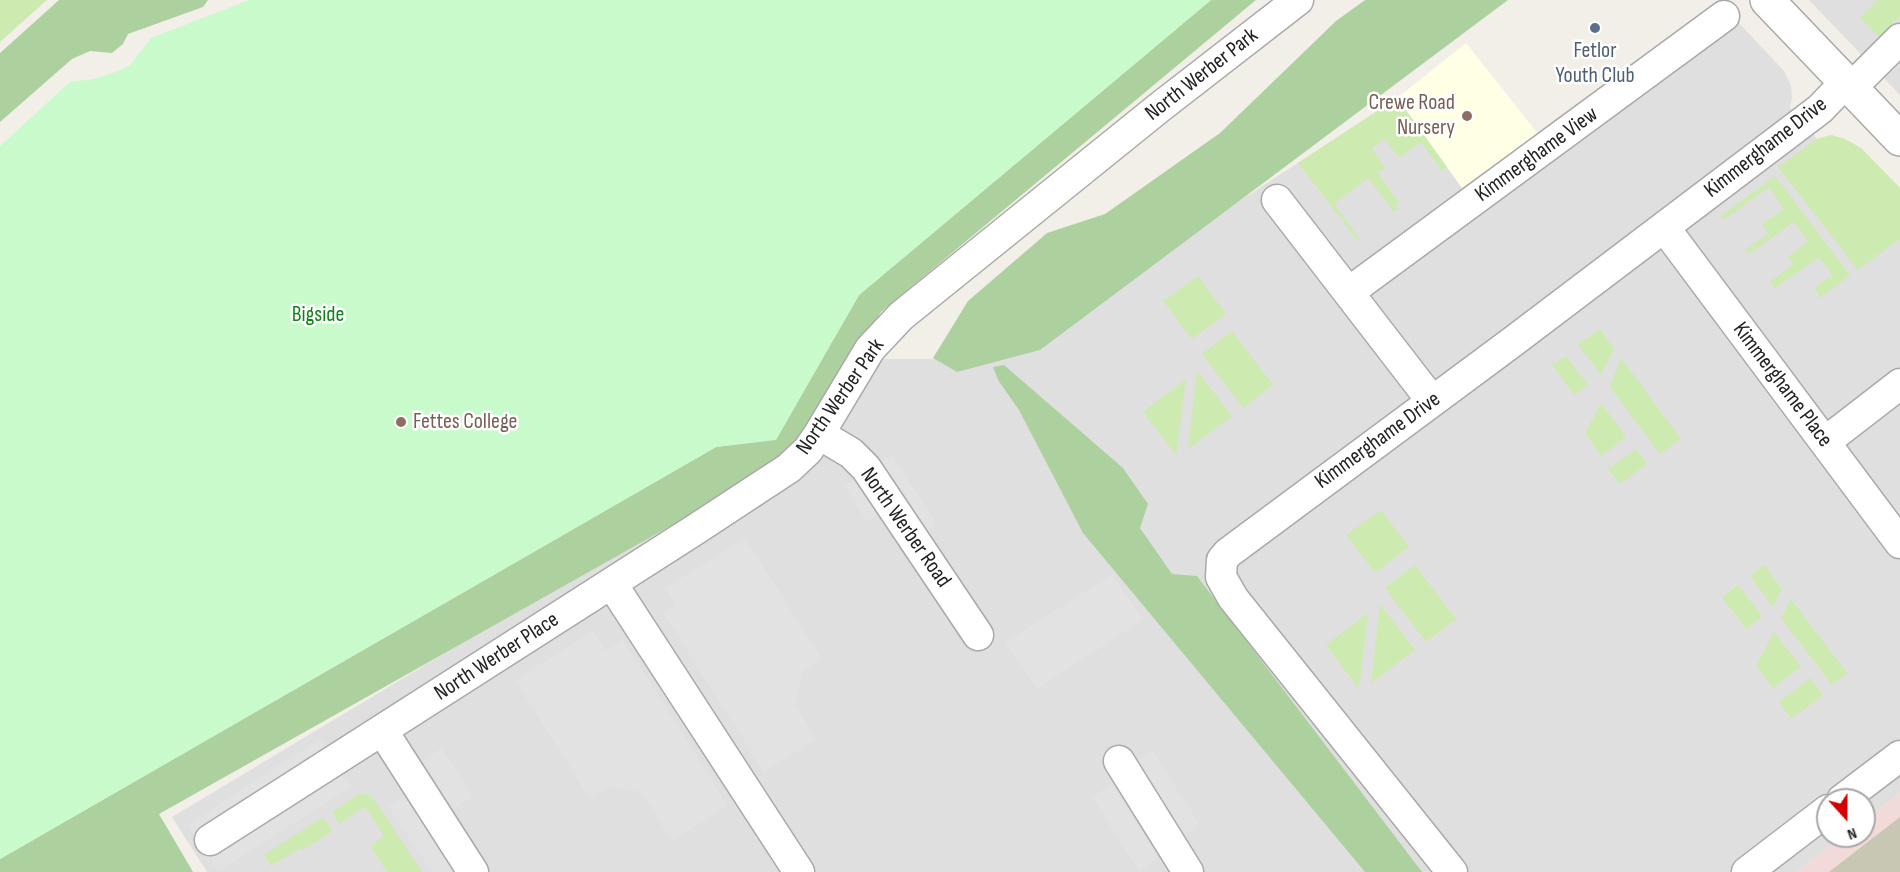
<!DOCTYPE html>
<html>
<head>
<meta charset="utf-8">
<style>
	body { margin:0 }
	#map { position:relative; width:1900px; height:872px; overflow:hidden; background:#f2efe9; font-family:"Sofia Sans Condensed",sans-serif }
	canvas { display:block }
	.north { position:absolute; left:1816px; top:788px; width:60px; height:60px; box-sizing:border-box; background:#fff; border:2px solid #a7a7a7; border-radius:50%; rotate:159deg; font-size:16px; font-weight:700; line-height:24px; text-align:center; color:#222 }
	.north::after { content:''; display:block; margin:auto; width:21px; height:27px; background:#d40000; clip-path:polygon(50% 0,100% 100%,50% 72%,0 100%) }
</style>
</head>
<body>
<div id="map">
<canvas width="1900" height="872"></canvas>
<div class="north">N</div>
</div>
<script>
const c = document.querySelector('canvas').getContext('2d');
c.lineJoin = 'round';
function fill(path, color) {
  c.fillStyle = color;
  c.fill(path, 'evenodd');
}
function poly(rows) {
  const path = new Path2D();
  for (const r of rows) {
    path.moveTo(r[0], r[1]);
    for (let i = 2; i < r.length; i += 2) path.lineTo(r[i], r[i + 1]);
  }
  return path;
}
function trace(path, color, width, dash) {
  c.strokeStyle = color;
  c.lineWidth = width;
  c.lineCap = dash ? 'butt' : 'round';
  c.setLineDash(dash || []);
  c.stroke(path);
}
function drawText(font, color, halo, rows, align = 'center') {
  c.font = font + ' "Sofia Sans Condensed",sans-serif';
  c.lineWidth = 5;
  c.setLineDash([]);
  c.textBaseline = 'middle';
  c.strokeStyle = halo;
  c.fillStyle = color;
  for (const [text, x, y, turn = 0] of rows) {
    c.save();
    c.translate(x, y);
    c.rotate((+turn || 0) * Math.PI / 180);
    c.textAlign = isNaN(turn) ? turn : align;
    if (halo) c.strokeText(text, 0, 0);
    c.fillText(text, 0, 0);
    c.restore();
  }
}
fill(poly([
	[1809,0,1900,0,1900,95],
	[1716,2,1738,22,1784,71,1791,86,1792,98,1790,107,1817,139,1831,135,1845,139,1861,148,1900,188,1900,793,1864,821,1864,800,1828,800,1828,836,1844,836,1796,872,207,872,172,817,763,462,841,359,998,359,1397,98,1463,187]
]), '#e0dfdf');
fill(poly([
	[1900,793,1900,872,1796,872,1844,836,1864,836,1864,821]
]), '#f2dad9');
fill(poly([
	[1466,43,1538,134,1462,188,1397,98]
]), '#ffffe5');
fill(poly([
	[1900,817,1900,872,1829,872]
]), '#c7c7b4');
fill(poly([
	[0,0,47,0,0,42],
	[1878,0,1900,0,1900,16,1879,37,1860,18],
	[1397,98,1447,167,1442,171,1421,142,1399,158,1385,139,1372,148,1385,168,1378,173,1399,202,1395,205,1398,209,1394,212,1368,178,1334,204,1359,238,1357,240,1298,163],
	[1831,135,1845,139,1861,148,1900,188,1900,239,1858,270,1778,167,1817,139],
	[1775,176,1850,275,1820,298,1814,288,1832,275,1819,257,1775,288,1770,282,1793,265,1788,257,1808,241,1794,222,1749,254,1746,249,1768,234,1762,224,1784,209,1769,187,1724,220,1721,216],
	[1198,276,1226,314,1192,339,1163,301],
	[1600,329,1614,349,1601,375,1578,344],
	[1232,331,1273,385,1243,408,1202,354],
	[1566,356,1588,385,1574,395,1552,365],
	[1621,358,1681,439,1660,454,1610,387],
	[1197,371,1232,416,1188,449],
	[1186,379,1176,455,1143,412],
	[1601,403,1626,437,1601,456,1585,433],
	[1636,449,1647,464,1620,484,1608,469],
	[1381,510,1409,547,1375,573,1346,535],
	[1415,565,1456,619,1426,642,1385,588],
	[1764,565,1782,589,1773,607,1750,576],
	[1738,585,1762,616,1746,629,1722,597],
	[1791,599,1847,673,1832,685,1781,618],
	[1380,604,1415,650,1371,683],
	[1368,613,1359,689,1326,645],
	[1774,632,1801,667,1773,688,1756,666],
	[1810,678,1823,695,1791,719,1779,702],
	[364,793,370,796,375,801,422,872,387,872,370,846,384,836,365,807,339,824,332,812,357,795],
	[323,817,333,831,303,850,301,848,271,866,264,855]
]), '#cdebb0');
fill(poly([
	[59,0,208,0,203,7,128,34,123,44,112,53,90,51,72,59,0,122,0,53],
	[1211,0,1256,0,881,312,819,412,768,471,159,814,193,872,0,872,0,859,716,447,776,439,859,295],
	[1365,0,1508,0,1040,350,957,372,933,358,968,301,1047,233,1105,214,1220,133,1336,21],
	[1004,365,1123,468,1148,504,1140,528,1172,574,1197,576,1422,872,1365,872,1083,533,1019,410,998,380,993,367]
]), '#add19e');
fill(poly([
	[249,0,1211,0,859,295,776,440,716,447,0,859,0,146,70,82,94,79,116,72,130,65,151,38]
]), '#c8facc');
fill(poly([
	[893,455,937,524,913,540,892,507,867,522,844,486],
	[745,538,822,659,803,672,795,704,816,740,764,772,663,613,675,605,665,588],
	[1113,574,1143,620,1037,689,1005,642],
	[593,631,605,650,623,639,728,806,672,841,641,792,610,787,590,799,515,680],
	[320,739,351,787,218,872,187,825],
	[442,748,473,797,453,809,422,761],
	[1153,751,1200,825,1180,838,1133,764],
	[1112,784,1159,858,1139,871,1092,797],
	[409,793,460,872,432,872,388,806]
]), '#e2e2e2');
const minor = poly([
	[1850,89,1900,39],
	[1277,200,1432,401],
	[1664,227,1900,543],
	[1349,292,1724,16],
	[819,434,851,453,866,468,978,635],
	[1825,442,1900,384],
	[612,584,799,872],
	[382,730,473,872],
	[1119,761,1188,872],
	[1842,800,1900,756],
	[210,840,693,531,789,468,808,450,819,434,870,349,901,316,1160,107,1298,0],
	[1452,872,1233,598,1221,577,1222,560,1228,553,1511,343,1820,109,1845,83],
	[1747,872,1828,810]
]);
const tertiary = poly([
	[1767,0,1900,139]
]);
trace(minor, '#a9a9a9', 33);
trace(tertiary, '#a9a9a9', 36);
trace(minor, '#fff', 30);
trace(tertiary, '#fff', 33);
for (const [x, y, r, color] of [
	[1595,28,6,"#5c6f8a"],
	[1467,116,6,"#8d6e63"],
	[401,422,6,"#8d6e63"]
]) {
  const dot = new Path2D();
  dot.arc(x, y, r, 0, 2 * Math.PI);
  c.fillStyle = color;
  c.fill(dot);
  trace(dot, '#fff', 2);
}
drawText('22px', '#4e5e75', '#fff', [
	["Fetlor",1595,51],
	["Youth Club",1595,76]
]);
drawText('22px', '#222', '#fff', [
	["North Werber Park",1202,75,-38],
	["Kimmerghame Drive",1766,148,-38],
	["Kimmerghame View",1537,155,-36],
	["Kimmerghame Place",1782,385,53],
	["North Werber Park",841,397,-55],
	["Kimmerghame Drive",1378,441,-36],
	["North Werber Road",905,528,55],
	["North Werber Place",497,657,-33]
]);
drawText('22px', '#785e54', '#fff', [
	["Crewe Road",1455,103],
	["Nursery",1455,128],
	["Fettes College",413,422,"left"]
], 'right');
drawText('22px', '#0c8416', '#fff', [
	["Bigside",318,315]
]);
</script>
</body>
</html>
